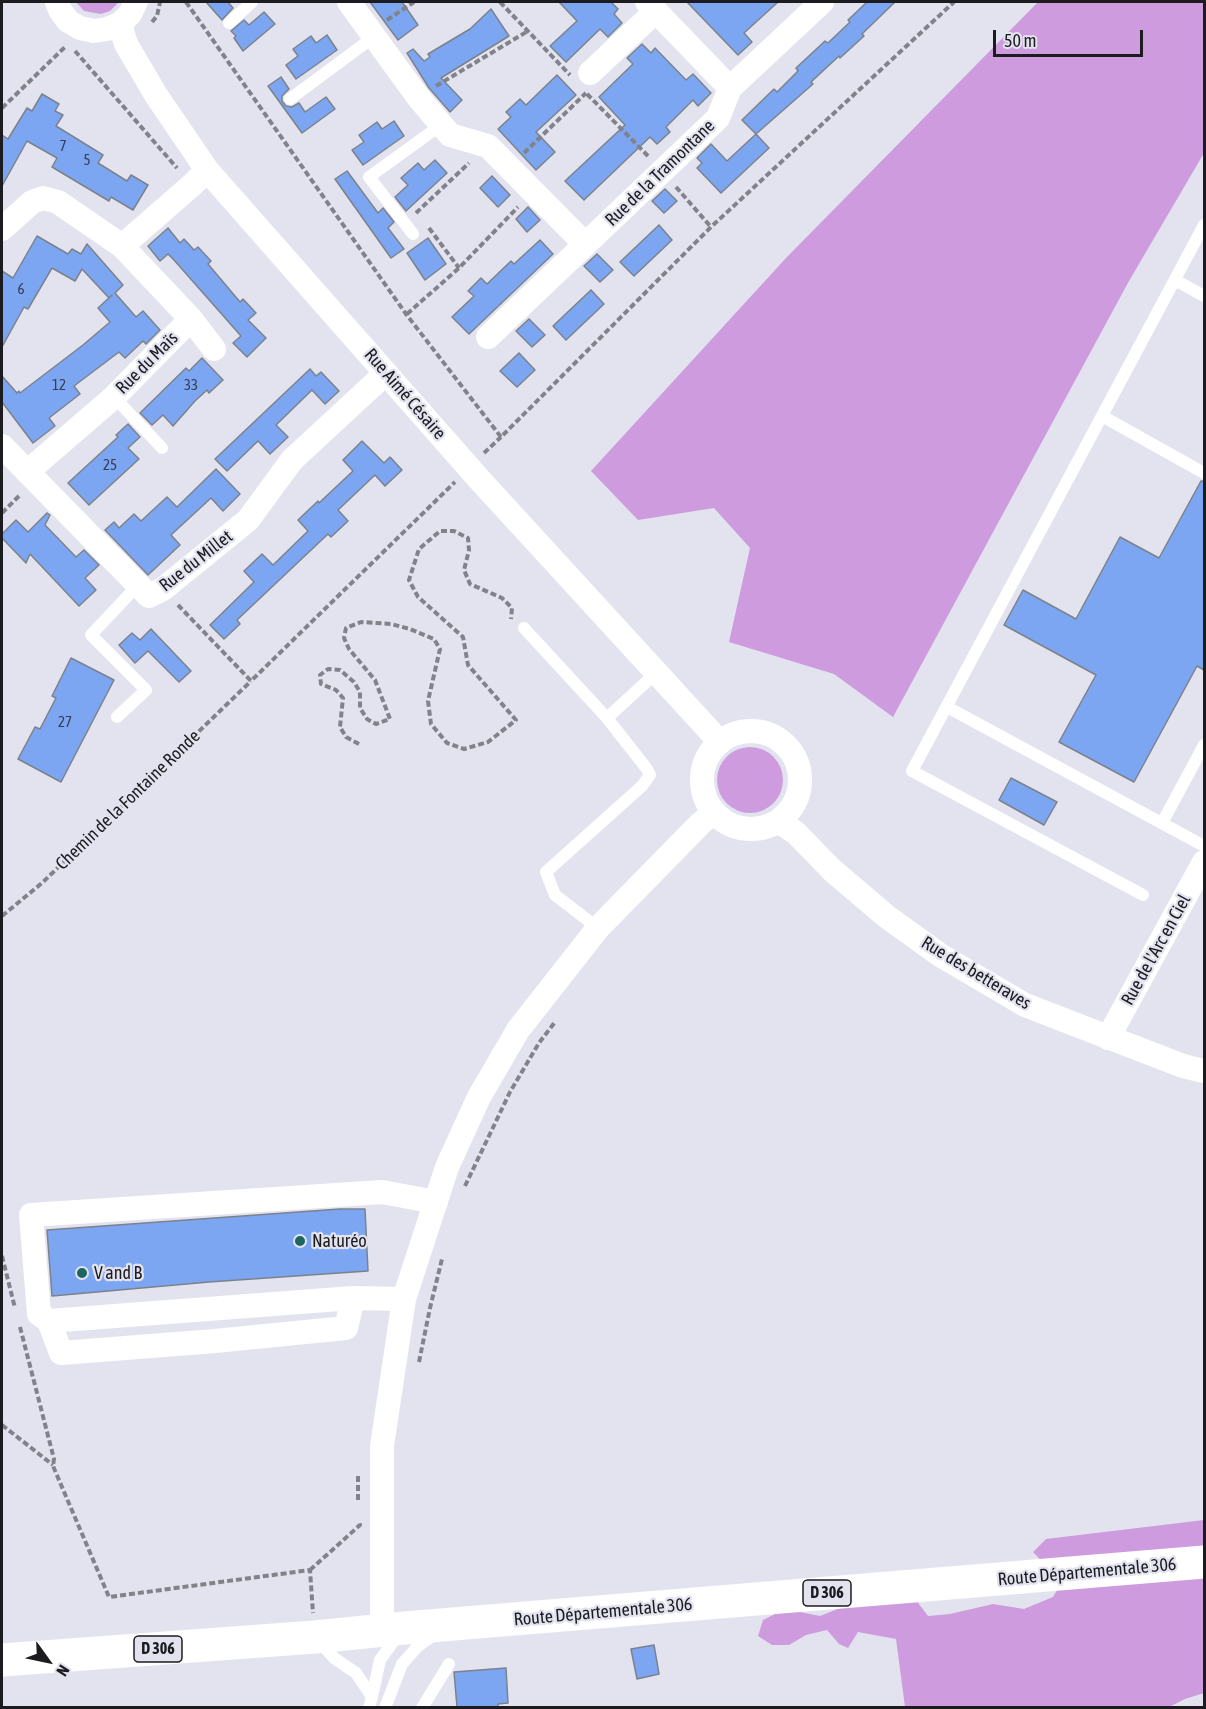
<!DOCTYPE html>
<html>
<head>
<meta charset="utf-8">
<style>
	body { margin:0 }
	#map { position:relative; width:1206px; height:1709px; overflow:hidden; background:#e2e3ef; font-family:"Asap Condensed",sans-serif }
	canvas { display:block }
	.frame { position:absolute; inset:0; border:3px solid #1c1c20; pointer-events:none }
	.north { position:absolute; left:18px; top:1631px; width:60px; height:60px; -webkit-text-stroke:4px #e2e3ef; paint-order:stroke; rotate:123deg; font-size:16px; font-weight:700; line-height:24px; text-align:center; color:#1c1c20 }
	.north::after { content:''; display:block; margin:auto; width:21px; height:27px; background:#1c1c20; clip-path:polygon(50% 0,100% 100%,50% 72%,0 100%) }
	.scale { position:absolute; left:993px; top:30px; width:150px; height:27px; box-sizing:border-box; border:3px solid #1c1c20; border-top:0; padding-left:8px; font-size:18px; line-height:21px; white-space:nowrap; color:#1c1c20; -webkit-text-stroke:4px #e2e3ef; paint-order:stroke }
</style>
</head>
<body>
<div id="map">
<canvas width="1206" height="1709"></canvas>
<div class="frame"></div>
<div class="north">N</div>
<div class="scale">50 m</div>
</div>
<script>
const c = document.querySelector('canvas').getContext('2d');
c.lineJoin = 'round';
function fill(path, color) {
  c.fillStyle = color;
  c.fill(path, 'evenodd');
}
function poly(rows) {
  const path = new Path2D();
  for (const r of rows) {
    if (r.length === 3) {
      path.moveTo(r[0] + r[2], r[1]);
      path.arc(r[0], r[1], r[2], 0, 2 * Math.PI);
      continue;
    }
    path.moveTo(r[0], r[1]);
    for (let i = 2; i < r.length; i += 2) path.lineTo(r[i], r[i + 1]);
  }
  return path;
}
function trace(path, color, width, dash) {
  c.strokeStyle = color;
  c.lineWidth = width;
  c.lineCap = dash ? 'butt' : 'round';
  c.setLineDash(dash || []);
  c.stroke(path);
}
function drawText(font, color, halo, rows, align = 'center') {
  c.font = font + ' "Asap Condensed",sans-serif';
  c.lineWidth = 4.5;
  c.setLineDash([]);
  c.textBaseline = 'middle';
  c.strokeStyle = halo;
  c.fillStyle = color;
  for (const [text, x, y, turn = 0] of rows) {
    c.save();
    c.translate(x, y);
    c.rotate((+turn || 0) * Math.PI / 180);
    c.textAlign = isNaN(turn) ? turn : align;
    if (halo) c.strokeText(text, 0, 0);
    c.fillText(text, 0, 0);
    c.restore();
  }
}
fill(poly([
	[76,2,119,2,110,11,101,14,84,11],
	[1038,2,1204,2,1204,153,1129,281,893,717,834,674,729,642,750,548,714,508,638,520,591,471,786,258],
	[750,780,33],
	[1204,1520,1204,1693,1185,1699,1169,1707,905,1707,896,1639,858,1632,848,1648,839,1644,827,1630,806,1635,789,1645,772,1645,758,1636,763,1620,785,1609,820,1616,840,1608,916,1600,928,1616,950,1614,993,1604,1024,1609,1053,1597,1062,1582,1033,1552,1046,1539]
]), '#ce9bde');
const building = poly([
	[206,2,228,2,233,8,222,20,206,2],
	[370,2,402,2,418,25,398,40,370,2],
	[559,2,611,2,618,9,614,14,622,23,608,37,600,29,566,62,550,46,577,21,559,2],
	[687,2,778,2,744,33,752,42,738,55,687,2],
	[867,2,895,2,862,34,864,36,840,58,839,56,811,82,813,84,756,134,742,120,774,89,777,92,798,71,796,68,825,41,828,43,850,22,848,20,867,2],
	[491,9,509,36,441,78,462,100,450,112,429,88,407,53,413,49,424,61,430,57,428,54,470,29,491,9],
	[264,12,275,24,243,51,234,38,236,36,231,31,244,20,249,25,264,12],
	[327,35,337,50,296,79,286,65,298,56,293,49,311,36,316,43,327,35],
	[642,44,651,53,655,48,686,80,693,74,711,93,698,106,693,100,666,127,670,132,657,144,650,137,584,200,565,181,625,125,599,97,633,64,627,58,642,44],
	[557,75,576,95,536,132,555,152,536,170,498,129,511,117,506,112,520,99,526,105,557,75],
	[281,77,289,89,282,96,282,101,286,106,292,107,299,103,305,112,326,97,335,109,302,133,268,86,281,77],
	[42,94,59,104,55,111,63,115,56,126,103,155,98,163,127,181,131,175,148,185,133,210,111,197,109,201,52,167,57,158,27,141,2,186,2,135,8,139,27,108,32,111,42,94],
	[394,121,404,136,363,165,352,150,364,142,359,135,377,122,382,129,394,121],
	[756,134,769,148,721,193,697,168,702,163,697,158,711,144,727,161,756,134],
	[435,160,447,173,406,211,395,197,408,185,401,178,418,163,424,170,435,160],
	[347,171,378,213,383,208,394,222,388,228,404,249,391,258,335,179,347,171],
	[492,176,510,195,498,207,480,188,492,176],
	[665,189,677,201,664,213,652,201,665,189],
	[528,207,540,220,527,232,516,219,528,207],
	[659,225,672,240,634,276,620,262,659,225],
	[168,228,180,243,184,239,194,250,198,247,211,261,208,264,240,302,243,299,256,313,248,320,266,338,247,357,233,343,241,336,174,260,168,254,160,261,148,246,168,228],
	[37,236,68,254,72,249,81,254,87,244,123,285,115,293,136,317,143,311,160,330,146,344,143,341,125,358,119,352,74,386,80,394,49,418,55,426,33,443,2,402,2,376,17,393,19,391,20,393,83,345,110,322,98,308,112,295,109,298,82,269,75,281,52,268,28,309,24,307,2,347,2,271,13,278,37,236],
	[428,238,446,264,425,280,407,253,428,238],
	[540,240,553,254,469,334,452,317,474,296,468,291,481,278,487,284,511,261,514,264,540,240],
	[597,254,613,270,600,282,584,266,597,254],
	[591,290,604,304,566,340,553,326,591,290],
	[529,319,545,335,532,347,516,331,529,319],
	[519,353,535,370,517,387,500,371,519,353],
	[202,358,223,380,209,393,207,390,195,401,173,426,163,415,152,425,140,413,186,368,189,371,202,358],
	[310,369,316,376,321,372,339,391,325,404,312,390,276,425,288,437,270,454,258,441,227,471,215,459,310,369],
	[128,424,140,437,128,448,139,459,89,505,68,483,118,437,116,435,128,424],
	[362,441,384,463,390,457,402,470,385,486,375,475,338,510,348,521,331,537,328,534,237,620,240,624,224,639,210,625,254,582,244,571,262,554,273,565,308,531,298,520,318,501,319,503,353,471,343,460,362,441],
	[216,469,240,494,223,511,211,498,171,535,180,545,148,575,105,530,114,522,119,528,134,514,141,521,167,497,177,507,216,469],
	[1201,481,1204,481,1204,670,1197,666,1134,782,1059,742,1096,675,1004,625,1023,590,1076,619,1120,537,1159,558,1201,481],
	[47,513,50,515,45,525,76,557,84,550,99,565,85,578,96,590,79,606,30,554,26,563,2,538,2,534,16,520,28,532,47,513],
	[151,629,191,671,179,682,148,651,135,663,119,645,132,633,140,640,151,629],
	[71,658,114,680,61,782,18,759,35,727,40,729,56,698,52,696,71,658],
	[1011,778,1057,802,1044,825,999,800,1011,778],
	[340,1209,365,1209,368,1271,209,1282,52,1296,47,1230,340,1209],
	[654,1645,659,1674,637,1679,631,1649,654,1645],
	[506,1668,508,1703,498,1704,498,1707,457,1707,454,1672,506,1668]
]);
fill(building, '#7ca6f1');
trace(building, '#7c828c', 1.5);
trace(poly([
	[186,2,406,314,501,437,711,227,954,2],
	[500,2,570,75],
	[387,20,414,2],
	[152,22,157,16,160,2],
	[75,51,177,168],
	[436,86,528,31],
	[587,94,649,157],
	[2,108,65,47],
	[524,153,586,93],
	[676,187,711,227],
	[416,213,469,163],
	[429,228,459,268],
	[407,314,459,268,518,207],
	[484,453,501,437],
	[2,513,21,494],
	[178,605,251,681,455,482],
	[359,744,346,737,340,727,343,698,336,690,321,684,320,675,328,669,340,670,354,682,360,692,360,708,367,719,376,724,390,719,375,680,349,649,344,638,346,628,361,622,391,624,410,629,434,639,440,649,428,701,431,724,447,743,464,749,488,742,516,720,468,665,463,637,418,597,409,580,419,549,440,531,454,531,468,538,469,550,464,570,470,584,502,598,512,608,511,619],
	[2,916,42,883,251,681],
	[465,1186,510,1092,539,1043,555,1022],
	[2,1256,15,1308],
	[20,1327,54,1459,53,1466,109,1597,310,1570,313,1613],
	[419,1362,430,1308,442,1259],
	[2,1425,53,1465],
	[358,1500,358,1474],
	[310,1570,360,1525,359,1522]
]), '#82828a', 4, [6, 3]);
trace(poly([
	[229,23,252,2],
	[290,99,375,36],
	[413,234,369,177,441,125],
	[1175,280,1204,296],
	[114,397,162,448],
	[1102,416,1204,473],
	[524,628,607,718,647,769,650,775,642,786,546,872,555,895,598,928],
	[947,707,1204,846],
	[117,717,146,690,91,635,138,585],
	[607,718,656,673],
	[1162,823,1204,745],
	[1143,895,912,771,1204,225],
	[318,1640,334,1658,356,1673,372,1697,369,1708],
	[372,1697,380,1660,398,1635],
	[385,1708,402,1664,418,1646,435,1634],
	[422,1708,449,1664]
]), '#fff', 12);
trace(poly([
	[57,2,60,10,68,21,80,28,94,31,107,29,120,24,130,14,136,2],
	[349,2,418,97,450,135,488,146,585,244],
	[647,2,730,88],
	[120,24,126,44,156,95,207,170,478,478,720,742],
	[590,73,656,11],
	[2,229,32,202,43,198,58,202,122,246,191,319,114,397,27,472],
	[122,246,192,185,207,170],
	[191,319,214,349],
	[488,337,718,118,730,88,822,2],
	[2,446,149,596,163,589,248,520,292,460,386,373],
	[751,780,49],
	[778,821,796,833,832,870,886,916,940,955,1025,1005,1183,1066,1204,1071],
	[1108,1038,1204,862],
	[353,1298,346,1328,215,1341,61,1353,49,1321,353,1298,404,1299],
	[49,1321,39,1314,31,1215,382,1192,436,1202],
	[382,1630,382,1446,404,1299,447,1167,479,1097,518,1030,598,928,700,824,714,812]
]), '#fff', 24);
trace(poly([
	[2,1660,315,1637,405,1628,1204,1562]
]), '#fff', 33);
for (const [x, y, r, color] of [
	[300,1241,6,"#1b665f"],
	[82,1273,6,"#1b665f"]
]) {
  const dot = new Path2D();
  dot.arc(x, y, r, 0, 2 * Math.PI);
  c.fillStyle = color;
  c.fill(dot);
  trace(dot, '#e2e3ef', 2);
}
drawText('15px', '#343e54', null, [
	["7",63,146],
	["5",87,160],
	["6",21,289],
	["12",59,385],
	["33",191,385],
	["25",110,465],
	["27",65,722]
]);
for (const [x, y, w] of [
	[827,1593,48],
	[158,1649,48]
]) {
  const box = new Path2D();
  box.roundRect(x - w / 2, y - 13, w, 26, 4.5);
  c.fillStyle = '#e2e3ef';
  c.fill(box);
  trace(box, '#1c1c20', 1.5);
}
drawText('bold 16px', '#1c1c20', null, [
	["D 306",827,1593],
	["D 306",158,1649]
]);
drawText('18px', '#1c1c20', '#e2e3ef', [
	["Rue de la Tramontane",660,173,-44],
	["Rue du Maïs",147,363,-45],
	["Rue Aimé Césaire",405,394,49],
	["Rue du Millet",196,561,-38],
	["Chemin de la Fontaine Ronde",128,800,-44],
	["Rue de l'Arc en Ciel",1156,950,-61],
	["Rue des betteraves",976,973,31],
	["Route Départementale 306",1087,1572,-5],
	["Route Départementale 306",603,1612,-5]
]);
drawText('18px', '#1c1c20', '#e2e3ef', [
	["Naturéo",312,1241],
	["V and B",94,1273]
], 'left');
</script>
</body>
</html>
